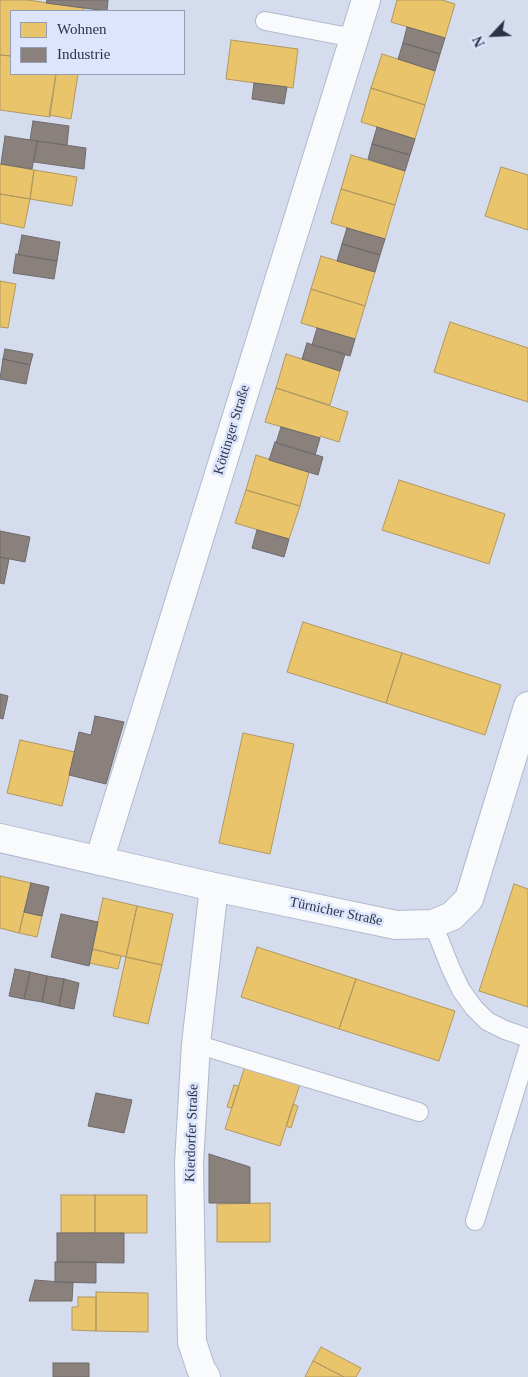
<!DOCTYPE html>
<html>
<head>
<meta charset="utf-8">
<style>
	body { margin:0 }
	#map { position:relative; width:528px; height:1377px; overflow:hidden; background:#d4dcee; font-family:Georgia,serif }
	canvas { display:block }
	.legend { position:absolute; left:10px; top:10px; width:175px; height:65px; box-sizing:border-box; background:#dce5fb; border:1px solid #959eb3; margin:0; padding:6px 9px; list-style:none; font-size:15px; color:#2b3348 }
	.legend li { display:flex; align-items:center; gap:10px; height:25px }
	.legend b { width:25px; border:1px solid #959eb3 }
	.north { position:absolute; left:468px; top:10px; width:50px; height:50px; -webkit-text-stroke:4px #dce5fb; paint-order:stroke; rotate:245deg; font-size:14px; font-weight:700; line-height:20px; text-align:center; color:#2b3348 }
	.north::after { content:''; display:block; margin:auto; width:18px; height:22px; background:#2b3348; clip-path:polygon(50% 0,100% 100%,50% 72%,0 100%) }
</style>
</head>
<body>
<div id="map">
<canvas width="528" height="1377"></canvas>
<ul class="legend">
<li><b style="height:14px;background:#e9c46a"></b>Wohnen</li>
<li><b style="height:14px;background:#8a817c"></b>Industrie</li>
</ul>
<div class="north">N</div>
</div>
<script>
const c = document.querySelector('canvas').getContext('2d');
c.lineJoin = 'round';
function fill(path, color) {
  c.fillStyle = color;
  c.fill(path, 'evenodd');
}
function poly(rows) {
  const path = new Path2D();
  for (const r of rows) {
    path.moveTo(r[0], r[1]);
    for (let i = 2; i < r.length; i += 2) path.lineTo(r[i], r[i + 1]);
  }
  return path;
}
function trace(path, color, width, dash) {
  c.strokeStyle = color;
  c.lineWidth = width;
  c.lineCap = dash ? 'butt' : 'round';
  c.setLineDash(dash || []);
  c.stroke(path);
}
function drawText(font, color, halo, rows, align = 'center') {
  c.font = font + ' Georgia,serif';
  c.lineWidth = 5;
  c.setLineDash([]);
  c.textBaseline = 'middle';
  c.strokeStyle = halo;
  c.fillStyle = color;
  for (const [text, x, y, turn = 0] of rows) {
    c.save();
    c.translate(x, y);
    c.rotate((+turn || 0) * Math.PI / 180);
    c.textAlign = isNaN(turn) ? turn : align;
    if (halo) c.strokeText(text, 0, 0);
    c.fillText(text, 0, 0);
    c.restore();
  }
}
const homes = poly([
	[0,0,28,0,84,8,84,11,11,11,11,56,0,55,0,0],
	[397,0,442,0,455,4,445,38,391,22,397,0],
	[231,40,298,49,293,88,226,79,231,40],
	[382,54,435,71,425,105,371,88,382,54],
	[0,55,11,56,11,74,56,74,50,117,0,110,0,55],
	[56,74,78,74,71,119,49,115,56,74],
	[371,88,425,105,415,139,361,122,371,88],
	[351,155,405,171,395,205,341,189,351,155],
	[0,164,34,170,30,199,0,194,0,164],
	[501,167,528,175,528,230,485,216,501,167],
	[34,170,77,177,72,206,30,199,34,170],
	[341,189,395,205,385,239,331,223,341,189],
	[0,194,30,199,24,228,0,223,0,194],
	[321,256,375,272,365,306,311,289,321,256],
	[0,281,16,284,8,328,0,327,0,281],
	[311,289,365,306,355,339,301,323,311,289],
	[450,322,528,348,528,402,434,372,450,322],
	[286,354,340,371,330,405,276,388,286,354],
	[276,388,348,412,339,442,320,436,320,438,265,422,276,388],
	[256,455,309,472,300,506,246,490,256,455],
	[399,480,505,514,489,564,382,530,399,480],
	[246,490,300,506,289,539,235,523,246,490],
	[303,622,402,653,386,703,287,672,303,622],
	[402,653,501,685,485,735,386,703,402,653],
	[243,733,294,744,270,854,219,843,243,733],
	[20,740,75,752,62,806,7,793,20,740],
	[0,876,31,883,19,933,0,928,0,876],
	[514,884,528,889,528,1007,479,991,514,884],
	[103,898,137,906,126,957,92,949,103,898],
	[137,906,173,914,162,965,126,957,137,906],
	[24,912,42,916,37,937,19,933,24,912],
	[257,947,356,979,339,1029,241,997,257,947],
	[92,949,121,956,118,969,89,963,92,949],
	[126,957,162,965,148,1024,113,1016,126,957],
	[356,979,455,1011,439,1061,339,1029,356,979],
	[245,1066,300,1084,280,1146,225,1129,245,1066],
	[234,1085,239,1086,232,1108,227,1107,234,1085],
	[293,1104,298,1106,291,1128,286,1126,293,1104],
	[61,1195,95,1195,95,1233,61,1233,61,1195],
	[95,1195,147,1195,147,1233,95,1233,95,1195],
	[270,1203,270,1242,217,1242,217,1204,270,1203],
	[96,1292,148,1293,148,1332,96,1331,96,1292],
	[78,1297,96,1297,96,1331,72,1330,72,1307,78,1307,78,1297],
	[321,1347,361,1368,356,1377,344,1377,313,1361,321,1347],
	[313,1361,344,1377,305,1377,313,1361]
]);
fill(homes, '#e9c46a');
trace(homes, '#b09860', 1);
const industry = poly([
	[47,0,108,0,107,11,46,3,47,0],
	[407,27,445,38,440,54,403,43,407,27],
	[403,43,440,54,435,71,398,59,403,43],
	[254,83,287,87,284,104,252,99,254,83],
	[33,121,69,126,67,145,30,140,33,121],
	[377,127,415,139,410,155,372,144,377,127],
	[5,136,37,141,32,169,1,164,5,136],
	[37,141,86,148,84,169,34,162,37,141],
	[372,144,410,155,405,171,368,159,372,144],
	[347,228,385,239,380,255,342,244,347,228],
	[22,235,60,242,57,261,18,255,22,235],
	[342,244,380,255,375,272,337,261,342,244],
	[16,254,57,261,54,279,13,273,16,254],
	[317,328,355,339,350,356,312,345,317,328],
	[307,343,345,354,340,371,302,359,307,343],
	[5,349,33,354,30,365,3,359,5,349],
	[3,359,30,365,26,384,0,379,3,359],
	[281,427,320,438,315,455,276,443,281,427],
	[275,442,323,457,318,475,269,460,275,442],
	[257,530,289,539,284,557,252,548,257,530],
	[0,531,30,537,25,562,0,557,0,531],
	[0,557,9,559,4,584,0,583,0,557],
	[0,694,8,696,3,719,0,718,0,694],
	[95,716,124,722,106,784,69,775,79,732,91,735,95,716],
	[31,883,49,887,42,916,24,912,31,883],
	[61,914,98,922,89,966,51,957,61,914],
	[15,969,30,972,24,999,9,996,15,969],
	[30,972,47,976,42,1002,24,999,30,972],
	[47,976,64,979,59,1006,42,1002,47,976],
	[64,979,79,983,74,1009,59,1006,64,979],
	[96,1093,132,1100,124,1133,88,1126,96,1093],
	[209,1154,250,1167,250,1203,209,1203,209,1154],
	[57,1233,124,1233,124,1263,57,1262,57,1233],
	[55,1262,96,1262,96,1283,55,1282,55,1262],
	[35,1280,73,1283,72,1301,29,1301,35,1280],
	[53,1363,89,1363,89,1377,53,1377,53,1363]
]);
fill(industry, '#8a817c');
trace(industry, '#6e6a6c', 1);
const service = poly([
	[265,21,354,38],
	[433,924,451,969,461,990,474,1008,487,1021,505,1030,528,1038],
	[196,1044,419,1112],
	[475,1221,528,1049]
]);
const minor = poly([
	[0,838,214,887,396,925,433,924,452,916,469,899,528,706],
	[99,861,366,0],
	[206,1377,201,1369,192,1342,189,1163,196,1044,214,887]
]);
trace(service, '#b1b9cc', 20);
trace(minor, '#b1b9cc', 30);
trace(service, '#f9fafc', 18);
trace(minor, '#f9fafc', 28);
drawText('14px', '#2b3348', '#dce5fb', [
	["Köttinger Straße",232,430,-73],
	["Türnicher Straße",336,912,12],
	["Kierdorfer Straße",192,1133,-88]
]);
</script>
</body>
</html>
